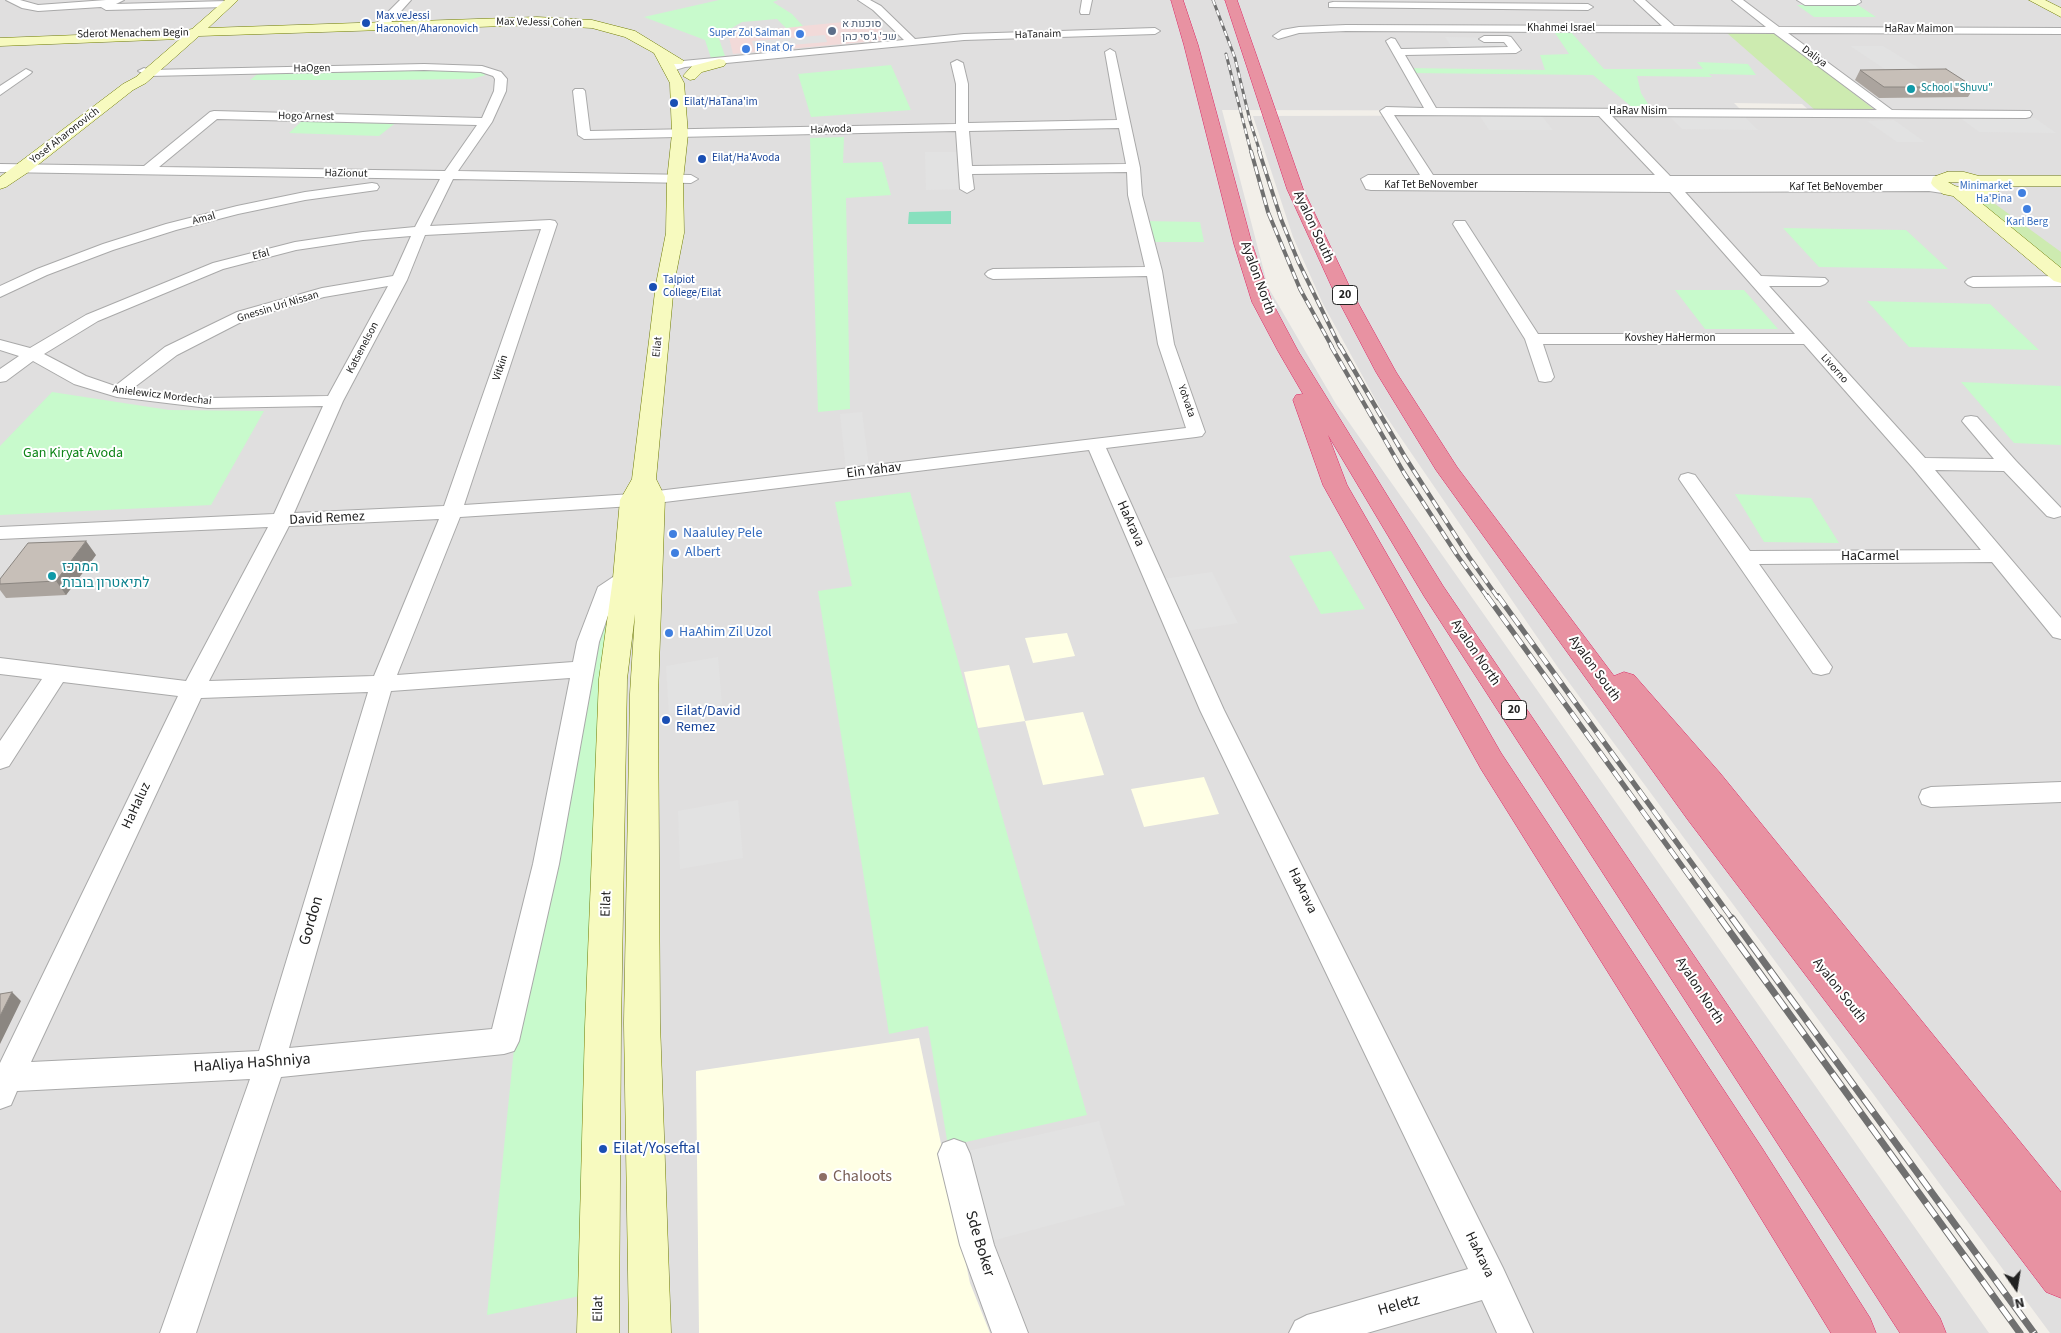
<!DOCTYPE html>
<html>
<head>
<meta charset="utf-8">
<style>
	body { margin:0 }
	#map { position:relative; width:2061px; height:1333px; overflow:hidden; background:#f2efe9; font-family:"Source Sans 3",sans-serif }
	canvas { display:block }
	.north { position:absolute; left:1991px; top:1263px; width:50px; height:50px; -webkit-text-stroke:4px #fff; paint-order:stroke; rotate:167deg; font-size:14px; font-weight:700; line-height:20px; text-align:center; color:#222 }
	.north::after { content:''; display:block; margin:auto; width:18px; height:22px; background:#222; clip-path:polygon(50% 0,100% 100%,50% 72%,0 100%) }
</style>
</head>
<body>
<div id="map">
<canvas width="2061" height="1333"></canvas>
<div class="north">N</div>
</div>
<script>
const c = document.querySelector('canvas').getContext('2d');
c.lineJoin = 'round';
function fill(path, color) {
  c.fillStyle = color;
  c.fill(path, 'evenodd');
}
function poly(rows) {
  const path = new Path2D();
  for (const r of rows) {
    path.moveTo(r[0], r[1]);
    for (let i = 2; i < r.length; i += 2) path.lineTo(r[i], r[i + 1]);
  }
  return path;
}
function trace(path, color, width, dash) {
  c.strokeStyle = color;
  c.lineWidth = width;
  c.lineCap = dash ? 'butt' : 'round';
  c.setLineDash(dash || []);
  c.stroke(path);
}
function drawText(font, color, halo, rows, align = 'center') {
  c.font = font + ' "Source Sans 3",Heebo,sans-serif';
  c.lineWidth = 4;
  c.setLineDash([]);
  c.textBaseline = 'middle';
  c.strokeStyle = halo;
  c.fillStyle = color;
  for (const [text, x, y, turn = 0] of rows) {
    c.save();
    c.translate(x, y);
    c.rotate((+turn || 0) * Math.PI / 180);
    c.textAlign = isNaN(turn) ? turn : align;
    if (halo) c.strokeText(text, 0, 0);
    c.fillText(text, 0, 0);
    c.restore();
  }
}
fill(poly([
	[0,0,2061,0,2061,1333,2050,1333,1559,669,1379,406,1323,304,1293,237,1253,116,1814,115,1802,104,1734,103,1742,111,1222,110,1268,287,1336,404,1989,1333,0,1333]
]), '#e0dfdf');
fill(poly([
	[876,19,887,40,733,54,728,33]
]), '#f2dad9');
fill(poly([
	[1067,633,1075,656,1033,663,1025,638],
	[1009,665,1025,721,1083,712,1104,775,1043,785,1025,721,978,728,964,672],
	[1204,777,1219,814,1144,827,1131,789],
	[919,1038,970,1283,990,1333,699,1333,696,1071]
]), '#ffffe5');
fill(poly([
	[1727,33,1776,33,1876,111,1815,110],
	[1970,201,1991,201,2061,252,2061,277]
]), '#cdebb0');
fill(poly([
	[719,0,778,0,773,2,792,14,803,26,786,28,777,19,742,22,718,36,725,56,711,58,705,40,644,17],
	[1797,5,1858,5,1876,17,1814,17],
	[1553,30,1569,30,1604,69,1703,69,1697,62,1748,64,1756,75,1709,74,1712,77,1637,76,1641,93,1653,112,1638,112,1593,75,1410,73,1407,68,1545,70,1540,55,1569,54],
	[891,65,911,110,811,117,798,74],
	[422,69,478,70,486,75,472,79,383,80,250,80,260,72],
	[304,119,398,121,379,136,289,133],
	[844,137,843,163,882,162,891,195,846,198,850,409,818,412,810,138],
	[1144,221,1200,222,1204,242,1147,242],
	[1783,228,1906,230,1948,269,1819,267],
	[1675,290,1744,290,1778,329,1705,329],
	[1867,301,1990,304,2039,350,1909,347],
	[1961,382,2061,386,2061,445,2014,443],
	[52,392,169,410,264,411,211,505,0,515,0,446],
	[910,492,1087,1115,948,1146,928,1026,889,1034,818,591,852,586,835,502],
	[1735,494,1811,498,1839,543,1764,542],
	[1331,551,1365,609,1321,614,1289,556],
	[608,595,585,1295,487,1315,519,999]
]), '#c8facc');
fill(poly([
	[951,211,951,224,908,224,909,212]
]), '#88e0be');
fill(poly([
	[825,35,827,42,754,48,752,41],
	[1445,37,1512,38,1523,52,1471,52,1473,55,1411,55,1408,50,1452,48],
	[1850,46,1883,46,1927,73,1892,74],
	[1479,115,1542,116,1553,130,1489,130],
	[1669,116,1745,117,1758,130,1682,129],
	[1959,117,2035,118,2056,133,1979,132],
	[1894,120,1925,142,1897,142,1867,121],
	[925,152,964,152,968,189,926,190],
	[862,412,869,467,846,470,840,414],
	[1212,572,1238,623,1186,631,1163,579],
	[718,657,722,705,669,714,666,666],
	[738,800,743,858,680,869,678,811],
	[1099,1121,1125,1205,977,1245,954,1154]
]), '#e2e2e2');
const street = poly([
	[6,0,20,0,38,5,106,0,124,0,116,4,227,1,232,4,227,7,106,10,101,7,38,11,22,8,6,0],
	[400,0,411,0,385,29,377,29,375,26,376,24,400,0],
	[858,0,870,0,881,6,915,39,964,34,1155,28,1160,31,1155,34,964,40,685,67,669,72,663,69,665,67,683,61,904,40,873,10,858,0],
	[1082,0,1092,0,1089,14,1081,14,1080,12,1082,0],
	[1634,0,1645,0,1674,26,1766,27,1732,0,1743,0,1779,27,2061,28,2061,34,1788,33,1892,110,2030,111,2032,114,2030,117,2026,118,1612,116,1670,176,1939,176,1946,180,1944,183,1936,184,1954,187,1956,190,1949,194,1929,191,1685,192,1761,276,1825,278,1828,281,1825,284,1820,286,1769,286,1925,458,1994,459,1962,421,1965,417,1971,416,1977,417,2016,461,2061,508,2061,516,2054,518,2047,516,2004,471,1935,470,2061,618,2061,639,2053,637,1992,562,1759,564,1832,667,1829,673,1821,675,1813,673,1679,479,1681,475,1688,473,1695,475,1750,551,1981,550,1913,468,1804,344,1543,344,1554,377,1551,381,1545,382,1539,381,1525,339,1453,224,1455,221,1465,221,1538,334,1795,334,1670,192,1371,190,1366,189,1361,179,1368,175,1420,175,1380,111,1386,107,1424,108,1386,41,1391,38,1395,39,1401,49,1508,47,1504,42,1484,42,1479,39,1484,36,1507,36,1511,37,1521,50,1516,53,1405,55,1436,108,1877,110,1774,33,1346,31,1299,33,1278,39,1273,36,1282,30,1299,27,1346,25,1662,26,1634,0],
	[1394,115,1599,116,1655,175,1433,175,1394,115],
	[1797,0,1860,0,1861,2,1856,5,1805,5,1797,0],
	[1333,2,1588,4,1593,7,1588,10,1329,7,1329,3,1333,2],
	[1110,49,1115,52,1140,168,1142,195,1162,271,1174,344,1205,432,1202,436,1196,437,1106,448,1224,710,1503,1268,1533,1333,1497,1333,1482,1300,1367,1333,1289,1333,1295,1321,1307,1315,1468,1269,1200,710,1089,450,632,506,460,517,397,675,573,662,577,642,598,587,619,573,626,571,633,573,636,578,633,583,615,595,599,642,559,864,519,1041,514,1051,504,1054,281,1077,196,1333,160,1333,250,1079,17,1091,11,1105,0,1109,0,1063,178,696,63,682,9,766,0,769,0,741,42,679,0,674,0,658,186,681,268,527,0,539,0,527,274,514,323,406,208,408,117,397,74,384,33,361,6,381,0,382,0,369,19,356,0,350,0,340,30,348,86,315,213,263,295,242,363,232,415,227,440,179,0,172,0,164,144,166,210,112,214,111,482,118,494,91,495,79,493,76,481,72,424,70,149,76,138,71,144,68,150,70,424,64,482,66,501,72,507,79,506,91,492,122,458,171,691,175,698,179,691,183,453,179,430,226,550,220,555,221,557,224,464,505,632,494,1186,428,1158,344,1147,276,993,279,988,277,985,274,988,271,993,269,1145,267,1128,195,1127,172,972,174,974,189,967,193,960,189,956,131,584,139,578,135,573,91,575,89,583,89,585,91,590,131,956,124,956,84,951,63,957,60,963,63,968,84,968,123,1117,120,1105,52,1110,49],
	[217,119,477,125,445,171,159,167,217,119],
	[1119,128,1126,164,972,166,969,131,1119,128],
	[541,229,444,506,294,513,343,401,407,280,425,235,541,229],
	[411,236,393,276,322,288,237,312,165,347,115,386,86,376,44,354,98,321,223,269,296,250,363,240,411,236],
	[388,286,328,396,208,398,132,389,177,355,249,318,324,297,388,286],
	[439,519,374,676,209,681,289,526,439,519],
	[570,678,533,864,492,1029,289,1048,391,691,570,678],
	[368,692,259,1051,31,1062,201,698,368,692],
	[26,69,32,72,30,74,0,95,0,86,26,69],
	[372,183,377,184,379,187,377,190,305,200,238,214,176,230,113,250,47,275,0,297,0,286,37,269,103,244,166,224,237,206,305,192,372,183],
	[2061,276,2061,286,1973,287,1968,285,1965,282,1968,279,1973,277,2061,276],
	[2061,782,2061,802,1931,807,1922,804,1919,797,1922,790,1931,787,2061,782],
	[954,1139,965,1143,970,1154,994,1245,1028,1333,992,1333,960,1245,938,1154,943,1143,954,1139]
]);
const secondary = poly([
	[225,0,238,0,208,28,537,17,592,20,635,31,684,61,682,64,674,64,684,83,688,134,683,180,684,233,674,284,656,479,665,497,658,694,660,1023,671,1333,629,1333,624,1023,630,694,635,614,627,679,621,1027,619,1333,577,1333,585,1027,599,679,613,578,620,500,632,479,656,284,666,233,667,180,672,134,670,83,654,53,625,37,592,28,537,25,199,36,146,83,133,90,30,171,6,187,0,189,0,177,123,84,136,77,180,39,0,46,0,38,183,31,192,29,225,0],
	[2029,0,2045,0,2061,8,2061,17,2029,0],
	[719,59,724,60,726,63,724,66,702,72,695,79,690,80,683,76,692,66,719,59],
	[1947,172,1964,172,1979,176,2061,176,2061,186,1997,186,1999,193,1997,197,1979,201,2061,268,2061,283,2054,281,1953,196,1943,194,1933,186,1931,183,1933,177,1947,172],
	[1948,182,1963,182,1982,190,1969,190,1955,186,1948,182]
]);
const highway = poly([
	[1171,0,1183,0,1198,45,1252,244,1272,302,1298,351,1443,586,1940,1318,1946,1333,1900,1333,1424,596,1328,435,1347,485,1501,753,1762,1148,1870,1318,1876,1333,1831,1333,1734,1174,1481,769,1323,485,1293,400,1296,395,1303,394,1278,351,1252,302,1234,244,1184,45,1171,0],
	[1225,0,1237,0,1303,189,1353,294,1396,372,1457,467,1614,676,1624,672,1634,675,1720,773,2061,1192,2061,1298,2046,1292,1688,820,1436,470,1376,372,1335,294,1287,189,1225,0]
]);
trace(street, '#a9a9a9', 2);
trace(secondary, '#707d05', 1);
trace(highway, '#dc2a67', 1);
fill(street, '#fff');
fill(secondary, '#f7fabf');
fill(highway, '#e892a2');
const railFar4 = poly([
	[1213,0,1235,58,1250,121,1260,152],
	[1226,54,1251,152]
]);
const railFar3 = poly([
	[1251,151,1268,212,1300,289,1332,347],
	[1259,151,1281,219,1298,261,1340,347]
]);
const railFar2 = poly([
	[1331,346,1404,473,1457,555,1488,598],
	[1340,346,1405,457,1469,557,1498,598]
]);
const railFar1 = poly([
	[1487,596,1721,920],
	[1498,596,1733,920]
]);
const rail = poly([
	[1720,918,2020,1333],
	[1732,918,2034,1333]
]);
trace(railFar4, '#707070', 3);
trace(railFar3, '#707070', 4);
trace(railFar2, '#707070', 4.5);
trace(railFar1, '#707070', 5.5);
trace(rail, '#707070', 7);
trace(railFar4, '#fff', 2, [5.5]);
trace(railFar3, '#fff', 2.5, [8]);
trace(railFar2, '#fff', 3, [9]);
trace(railFar1, '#fff', 4, [12]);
trace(rail, '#fff', 5, [16]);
fill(poly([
	[1860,70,1974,87,1968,97,1879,98,1855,80],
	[96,555,66,595,6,598,0,590,0,579]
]), '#aba49e');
fill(poly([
	[86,541,96,555,66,595,56,581],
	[12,992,21,1001,0,1044,0,1016]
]), '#8b8681');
const building = poly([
	[1946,69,1974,87,1884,87,1860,70,1946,69],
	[86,541,56,581,0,584,0,579,28,543,86,541],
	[12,992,0,1016,0,994,12,992]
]);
fill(building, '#c7bfb8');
trace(building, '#8b8681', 1);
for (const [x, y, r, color] of [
	[366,23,5,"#1a4fb4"],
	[832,31,5,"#5c6f8a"],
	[800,34,5,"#3f7fe0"],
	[746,49,5,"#3f7fe0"],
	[1911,89,5,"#0f9aa8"],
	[674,103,5,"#1a4fb4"],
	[702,159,5,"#1a4fb4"],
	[2022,193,5,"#3f7fe0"],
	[2027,209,5,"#3f7fe0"],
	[653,287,5,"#1a4fb4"],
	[673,534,5,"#3f7fe0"],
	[675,553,5,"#3f7fe0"],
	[52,576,5,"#0f9aa8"],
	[669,633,5,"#3f7fe0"],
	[666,720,5,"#1a4fb4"],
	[603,1149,5,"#1a4fb4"],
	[823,1177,5,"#8d6e63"]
]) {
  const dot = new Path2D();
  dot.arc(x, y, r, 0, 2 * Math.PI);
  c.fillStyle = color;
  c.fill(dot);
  trace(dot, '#fff', 2);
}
drawText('11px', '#164399', '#fff', [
	["Max veJessi",376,17],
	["Hacohen/Aharonovich",376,30],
	["Eilat/HaTana'im",684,103],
	["Eilat/Ha'Avoda",712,159],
	["Talpiot",663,281],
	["College/Eilat",663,294]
], 'left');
drawText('11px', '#222', '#fff', [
	["Max VeJessi Cohen",539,23,1],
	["Khahmei Israel",1561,29],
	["HaRav Maimon",1919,30],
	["Sderot Menachem Begin",133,34,-1],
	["HaTanaim",1038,35,-2],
	["Daliya",1814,57,37],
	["HaOgen",312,69,-1],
	["HaRav Nisim",1638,112],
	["Hogo Arnest",306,117,1],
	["HaAvoda",831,130,-2],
	["Yosef Aharonovich",65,136,-38],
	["HaZionut",346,174,1],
	["Kaf Tet BeNovember",1431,186],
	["Kaf Tet BeNovember",1836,188],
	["Amal",204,219,-15],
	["Efal",261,255,-14],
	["Gnessin Uri Nissan",278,307,-17],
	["Kovshey HaHermon",1670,339],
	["Eilat",658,347,-84],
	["Katsenelson",363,348,-62],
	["Vitkin",501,368,-71],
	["Livorno",1834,369,48],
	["Anielewicz Mordechai",162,396,7],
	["Yotvata",1186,401,71]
]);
drawText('11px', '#4e5e75', '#fff', [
	["סוכנות א",842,25],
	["שכ' ג'סי כהן",842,38]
], 'left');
drawText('11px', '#366cbe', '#fff', [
	["Super Zol Salman",790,34],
	["Pinat Or",756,49,"left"],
	["Minimarket",2012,187],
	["Ha'Pina",2012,200],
	["Karl Berg",2027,223,"center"]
], 'right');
drawText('11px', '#0d838f', '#fff', [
	["School \"Shuvu\"",1921,89]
], 'left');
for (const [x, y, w] of [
	[1345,295,25],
	[1514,710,25]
]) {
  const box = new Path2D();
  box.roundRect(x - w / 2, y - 9.5, w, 19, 4);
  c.fillStyle = '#fff';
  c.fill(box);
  trace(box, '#222', 1);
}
drawText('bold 12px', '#222', null, [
	["20",1345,295],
	["20",1514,710]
]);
drawText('14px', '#222', '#fff', [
	["Ayalon South",1313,227,65],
	["Ayalon North",1257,278,70],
	["Ein Yahav",874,471,-7],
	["David Remez",327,519,-3],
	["HaArava",1130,524,66],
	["HaCarmel",1870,557],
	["Ayalon North",1475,653,56],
	["Ayalon South",1594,669,54],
	["HaHaluz",137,806,-65],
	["HaArava",1302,891,64],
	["Eilat",607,904,-88],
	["Ayalon North",1699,991,57],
	["Ayalon South",1839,991,52],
	["HaArava",1479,1255,64],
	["Eilat",599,1309,-89]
]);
drawText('14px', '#0c8416', '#fff', [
	["Gan Kiryat Avoda",73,454]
]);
drawText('14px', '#366cbe', '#fff', [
	["Naaluley Pele",683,534],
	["Albert",685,553],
	["HaAhim Zil Uzol",679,633]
], 'left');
drawText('14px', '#0d838f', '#fff', [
	["המרכז",62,568],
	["לתיאטרון בובות",62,584]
], 'left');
drawText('14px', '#164399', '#fff', [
	["Eilat/David",676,712],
	["Remez",676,728]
], 'left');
drawText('16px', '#222', '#fff', [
	["Gordon",312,921,-74],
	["HaAliya HaShniya",252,1064,-4],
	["Sde Boker",979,1244,73],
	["Heletz",1399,1306,-16]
]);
drawText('16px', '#164399', '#fff', [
	["Eilat/Yoseftal",613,1149]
], 'left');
drawText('16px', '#785e54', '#fff', [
	["Chaloots",833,1177]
], 'left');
</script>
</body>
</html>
